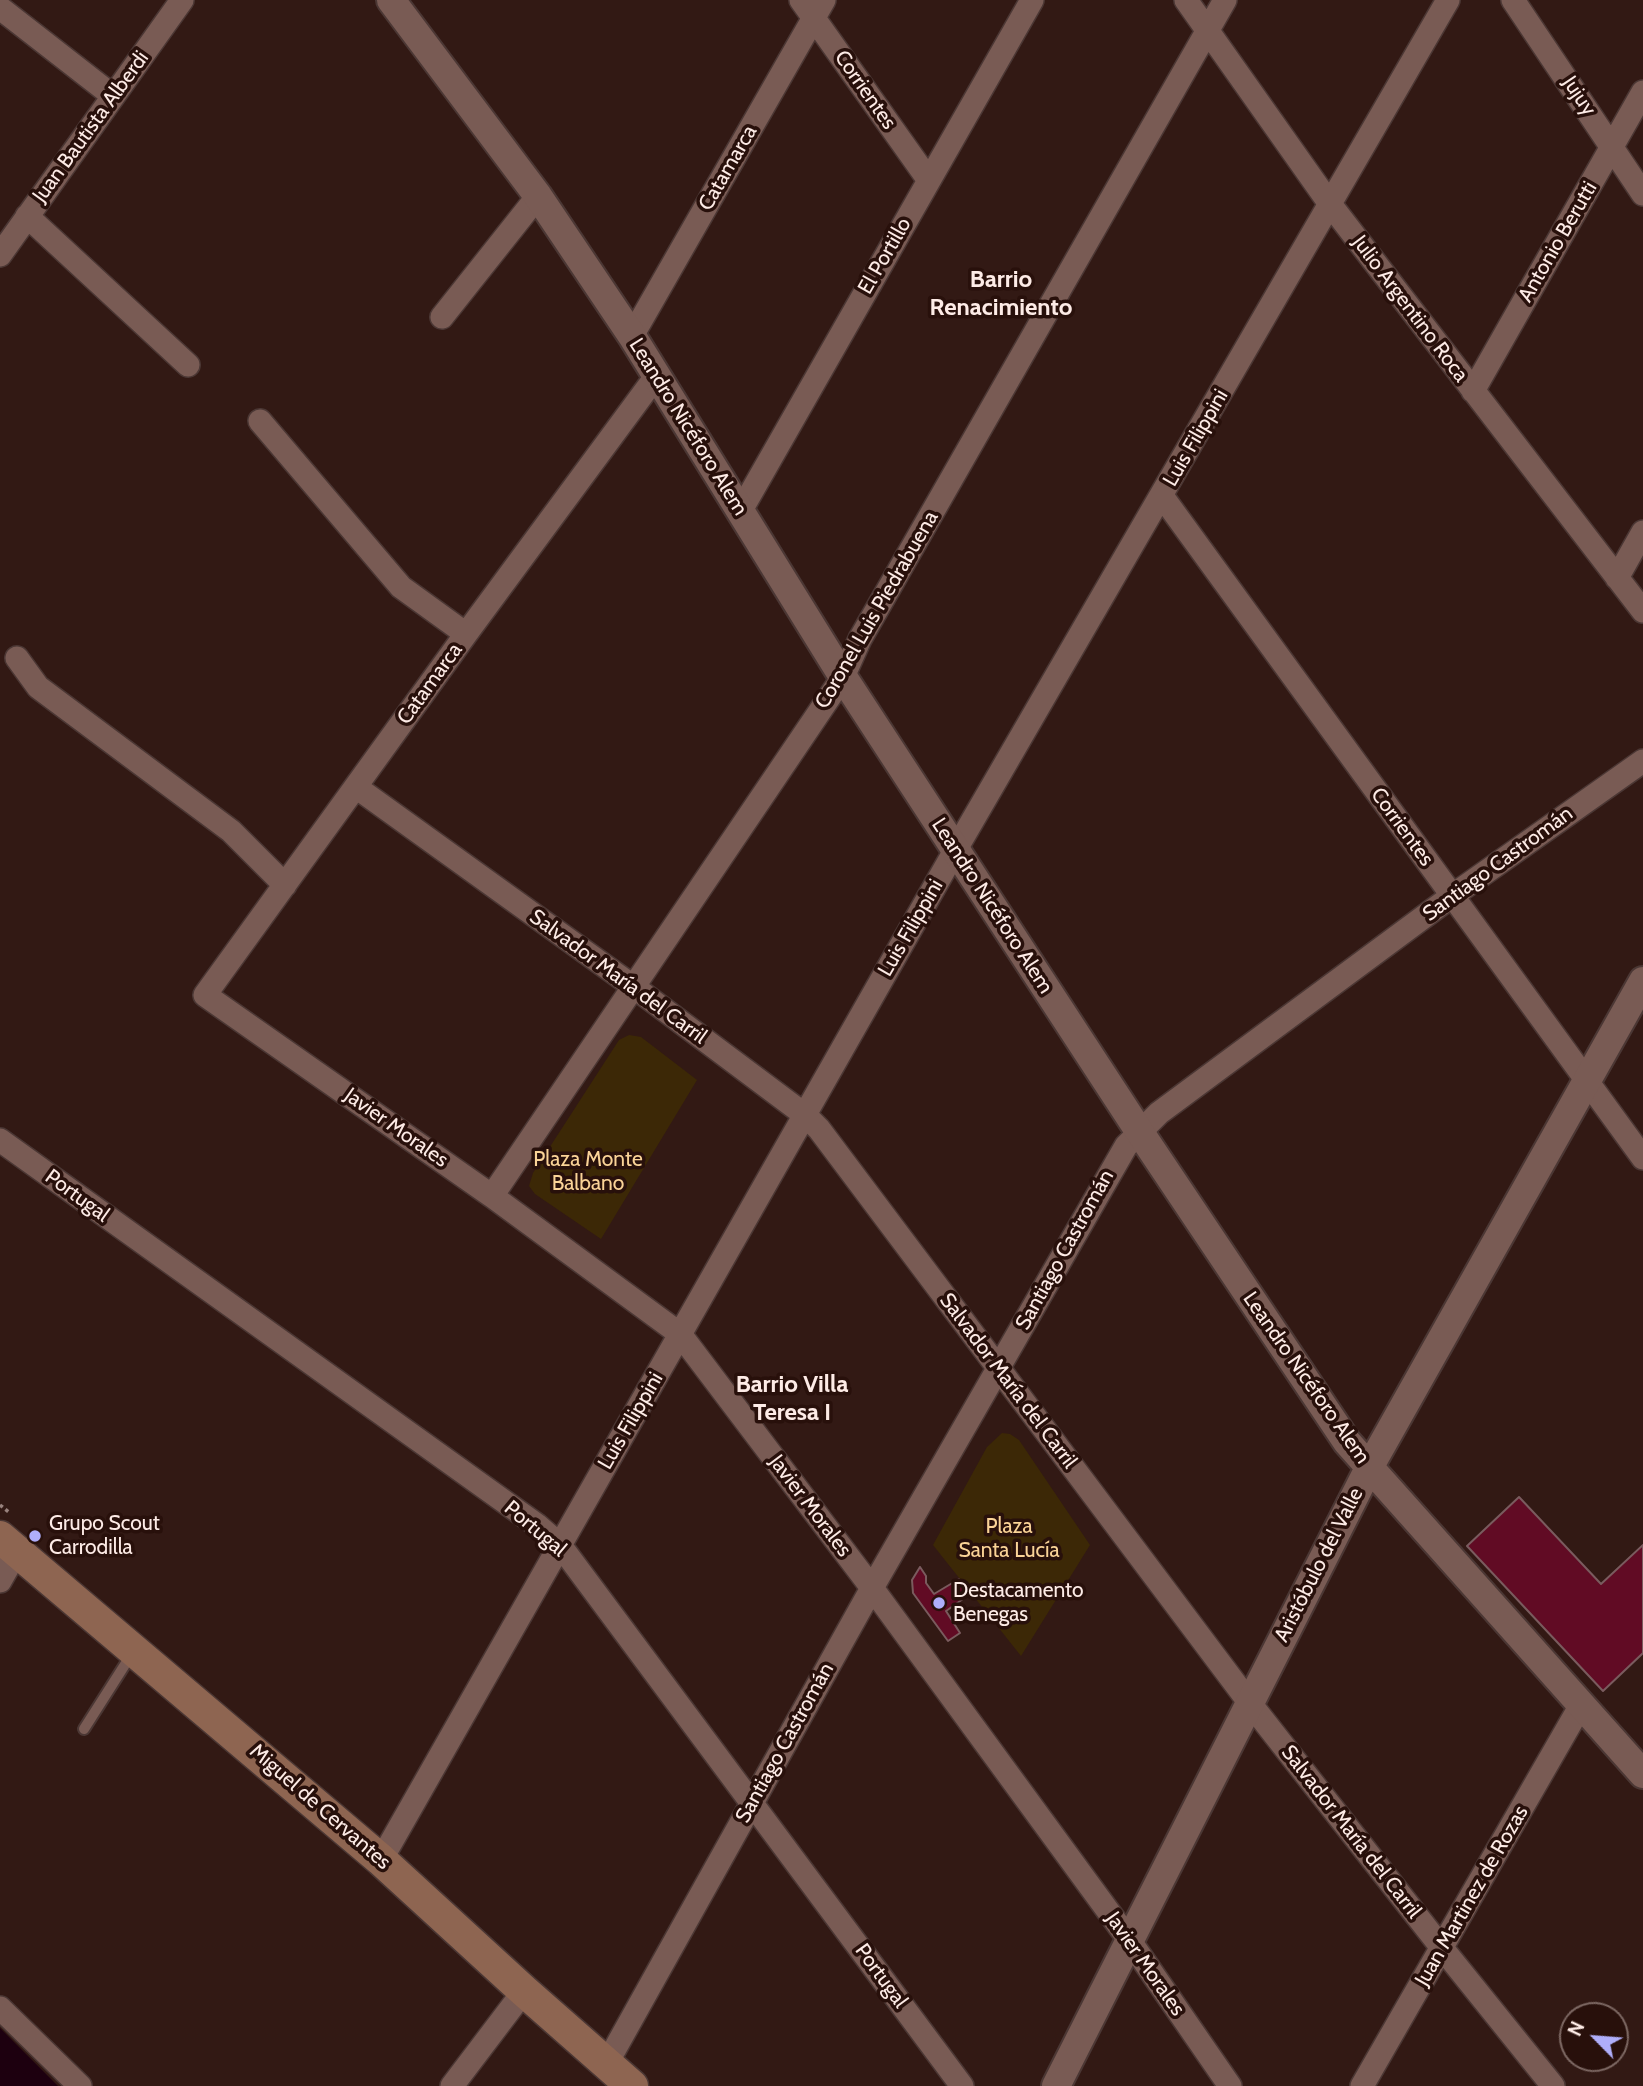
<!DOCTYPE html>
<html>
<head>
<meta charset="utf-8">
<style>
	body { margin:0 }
	#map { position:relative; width:1643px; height:2086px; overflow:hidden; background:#321914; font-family:Cabin,sans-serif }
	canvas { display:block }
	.north { position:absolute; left:1559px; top:2002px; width:70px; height:70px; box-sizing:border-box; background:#28100b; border:2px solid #7d6863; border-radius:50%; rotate:295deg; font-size:19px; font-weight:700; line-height:28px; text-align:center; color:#fdebe6 }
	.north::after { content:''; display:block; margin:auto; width:24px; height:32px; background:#afaefa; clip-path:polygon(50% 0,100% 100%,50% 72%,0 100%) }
</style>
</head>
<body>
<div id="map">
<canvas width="1643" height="2086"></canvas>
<div class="north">N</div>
</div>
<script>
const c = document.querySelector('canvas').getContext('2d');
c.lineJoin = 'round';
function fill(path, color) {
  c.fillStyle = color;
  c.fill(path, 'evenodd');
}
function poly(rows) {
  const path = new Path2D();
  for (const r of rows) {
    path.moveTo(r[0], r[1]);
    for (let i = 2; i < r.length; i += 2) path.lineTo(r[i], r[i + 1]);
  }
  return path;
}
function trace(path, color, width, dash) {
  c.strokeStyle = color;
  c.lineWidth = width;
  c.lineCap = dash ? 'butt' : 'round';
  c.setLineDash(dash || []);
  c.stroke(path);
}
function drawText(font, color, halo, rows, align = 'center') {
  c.font = font + ' Cabin,sans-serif';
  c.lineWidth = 7;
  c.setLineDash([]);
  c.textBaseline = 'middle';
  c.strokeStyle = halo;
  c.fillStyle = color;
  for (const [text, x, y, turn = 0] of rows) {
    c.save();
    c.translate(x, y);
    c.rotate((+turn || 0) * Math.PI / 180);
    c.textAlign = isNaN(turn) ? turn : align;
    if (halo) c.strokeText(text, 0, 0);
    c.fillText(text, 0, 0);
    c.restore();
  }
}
fill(poly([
	[629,1035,641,1037,697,1080,601,1239,535,1194,529,1186,533,1173,619,1040],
	[1002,1433,1010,1434,1019,1440,1090,1545,1021,1656,933,1545,987,1447]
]), '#3c2806');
fill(poly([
	[0,2028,58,2086,0,2086]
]), '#1d000f');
const building = poly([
	[1519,1497,1601,1584,1643,1545,1643,1653,1603,1691,1467,1546,1519,1497],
	[920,1567,926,1576,926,1583,934,1594,959,1579,970,1594,946,1611,960,1633,948,1641,913,1593,912,1580,920,1567]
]);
fill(building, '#610b24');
trace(building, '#7a5b5e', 2);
const service = poly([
	[84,1729,133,1652]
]);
const minor = poly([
	[801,0,928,179],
	[1186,0,1330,204,1643,611],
	[1513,0,1643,194],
	[0,8,113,96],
	[27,216,188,365],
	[0,255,182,0],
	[442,317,538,196],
	[632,336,824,0],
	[657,375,466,634,205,995,492,1196,680,1334,872,1588,1130,1941,1230,2086],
	[1473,391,1643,92],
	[260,421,401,587,466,634],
	[1162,496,1643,1158],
	[740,512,1032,0],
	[1617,578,1643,532],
	[17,658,38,687,231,831,285,885],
	[356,787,634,987,805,1115,819,1129,1249,1702,1442,1948,1553,2086],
	[0,1140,537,1525,560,1545,962,2086],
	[492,1196,843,677,860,639,1225,0],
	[0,1581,17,1551],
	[381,1860,956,849,1448,0],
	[0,2008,80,2086],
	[607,2063,872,1588,1126,1146,1159,1113,1452,896,1643,761],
	[452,2086,524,1991],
	[1362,2086,1581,1705]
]);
const tertiary = poly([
	[391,0,538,196,632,336,843,677,1139,1131,1347,1442,1643,1774],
	[1056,2086,1369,1468,1643,981]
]);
const secondary = poly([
	[0,1537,381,1860,524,1991,632,2086]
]);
trace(service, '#4b3734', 14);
trace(minor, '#4b3734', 26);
trace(tertiary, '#4b3734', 32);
trace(secondary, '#4b3734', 35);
trace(poly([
	[0,1505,10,1513]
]), '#98827d', 3.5, [3.5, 3.5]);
trace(service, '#795b54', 10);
trace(minor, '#795b54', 23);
trace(tertiary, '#795b54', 28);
trace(secondary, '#8e6551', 32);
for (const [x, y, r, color] of [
	[35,1536,7,"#afaefa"],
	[939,1603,7,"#afaefa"]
]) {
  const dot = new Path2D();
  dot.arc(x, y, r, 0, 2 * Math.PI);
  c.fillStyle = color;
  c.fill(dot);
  trace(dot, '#28100b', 2.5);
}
drawText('21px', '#fdebe6', '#28100b', [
	["Corrientes",865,90,55],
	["Jujuy",1579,96,56],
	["Juan Bautista Alberdi",91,127,-54],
	["Catamarca",728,168,-60],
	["Antonio Berutti",1558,242,-60],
	["El Portillo",885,256,-60],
	["Julio Argentino Roca",1410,309,53],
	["Leandro Nicéforo Alem",688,427,58],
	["Luis Filippini",1196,438,-60],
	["Coronel Luis Piedrabuena",877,610,-60],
	["Catamarca",430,684,-54],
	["Corrientes",1402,827,54],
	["Santiago Castromán",1498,864,-36],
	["Leandro Nicéforo Alem",992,906,57],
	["Luis Filippini",911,928,-60],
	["Salvador María del Carril",618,977,36],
	["Javier Morales",396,1128,35],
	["Portugal",77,1196,36],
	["Santiago Castromán",1065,1250,-61],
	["Leandro Nicéforo Alem",1306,1378,55],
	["Salvador María del Carril",1008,1381,53],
	["Luis Filippini",631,1421,-60],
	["Javier Morales",810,1506,53],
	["Portugal",535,1529,40],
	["Aristóbulo del Valle",1319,1565,-63],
	["Santiago Castromán",785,1743,-61],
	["Miguel de Cervantes",320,1807,41],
	["Salvador María del Carril",1351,1832,52],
	["Juan Martinez de Rozas",1472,1896,-60],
	["Javier Morales",1145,1964,55],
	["Portugal",881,1976,54]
]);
drawText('21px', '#fad397', '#28100b', [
	["Plaza Monte",588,1160],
	["Balbano",588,1184],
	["Plaza",1009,1527],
	["Santa Lucía",1009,1551]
]);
drawText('21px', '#fdebe6', '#28100b', [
	["Grupo Scout",49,1524],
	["Carrodilla",49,1548],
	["Destacamento",953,1591],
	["Benegas",953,1615]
], 'left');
drawText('bold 24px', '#fdebe6', '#28100b', [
	["Barrio",1001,280],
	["Renacimiento",1001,308],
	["Barrio Villa",792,1385],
	["Teresa I",792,1413]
]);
</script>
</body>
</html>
